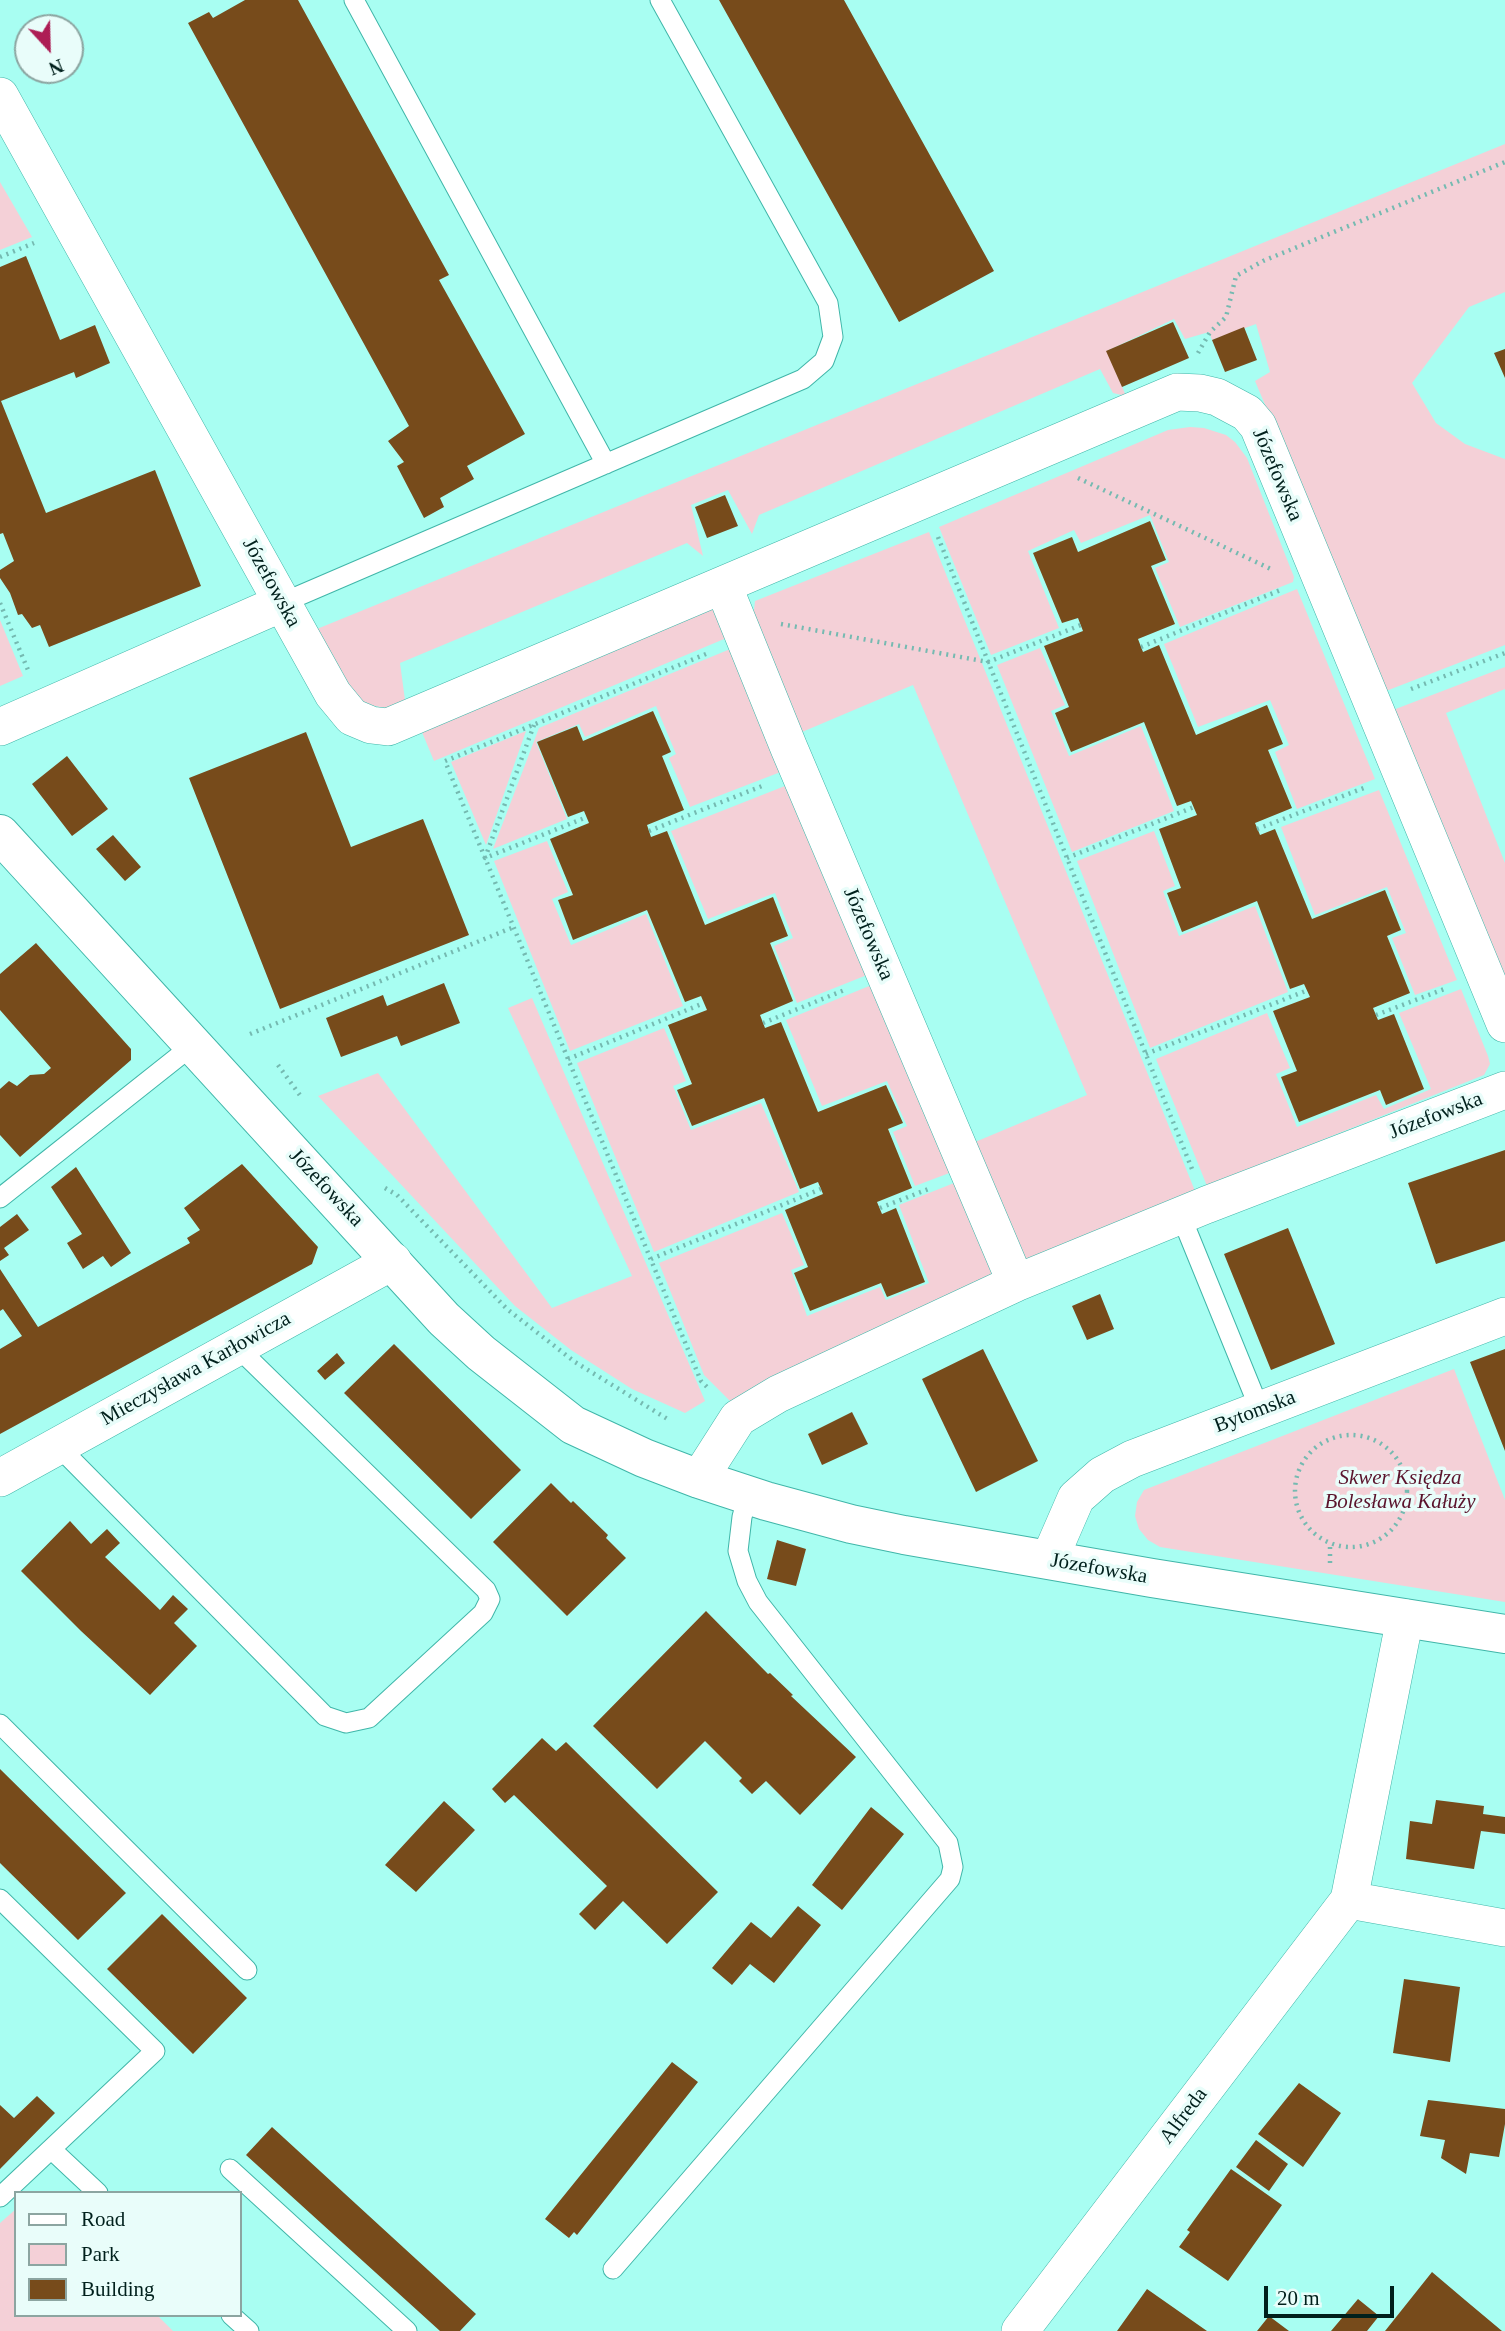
<!DOCTYPE html>
<html>
<head>
<meta charset="utf-8">
<style>
	body { margin:0 }
	#map { position:relative; width:1505px; height:2331px; overflow:hidden; background:#a8fef2; font-family:Georgia,serif }
	canvas { display:block }
	.legend { position:absolute; left:14px; top:2191px; width:228px; height:126px; box-sizing:border-box; background:#e9fdfa; border:2px solid #8ca5a1; margin:0; padding:9px 12px; list-style:none; font-size:21px; color:#00201c }
	.legend li { display:flex; align-items:center; gap:14px; height:35px }
	.legend b { width:35px; border:2px solid #8ca5a1 }
	.north { position:absolute; left:14px; top:14px; width:70px; height:70px; box-sizing:border-box; background:#e9fdfa; border:2px solid #8ca5a1; border-radius:50%; rotate:158deg; font-size:19px; font-weight:700; line-height:28px; text-align:center; color:#00201c }
	.north::after { content:''; display:block; margin:auto; width:24px; height:32px; background:#ad1e55; clip-path:polygon(50% 0,100% 100%,50% 72%,0 100%) }
	.scale { position:absolute; left:1264px; top:2286px; width:130px; height:32px; box-sizing:border-box; border:4px solid #00201c; border-top:0; padding-left:9px; font-size:21px; line-height:24px; white-space:nowrap; color:#00201c; -webkit-text-stroke:5px #e9fdfa; paint-order:stroke }
</style>
</head>
<body>
<div id="map">
<canvas width="1505" height="2331"></canvas>
<ul class="legend">
<li><b style="height:9px;background:#fff"></b>Road</li>
<li><b style="height:19px;background:#f4d0d7"></b>Park</li>
<li><b style="height:19px;background:#774b1b"></b>Building</li>
</ul>
<div class="north">N</div>
<div class="scale">20 m</div>
</div>
<script>
const c = document.querySelector('canvas').getContext('2d');
c.lineJoin = 'round';
function fill(path, color) {
  c.fillStyle = color;
  c.fill(path, 'evenodd');
}
function poly(rows) {
  const path = new Path2D();
  for (const r of rows) {
    if (r.length === 3) {
      path.moveTo(r[0] + r[2], r[1]);
      path.arc(r[0], r[1], r[2], 0, 2 * Math.PI);
      continue;
    }
    path.moveTo(r[0], r[1]);
    for (let i = 2; i < r.length; i += 2) path.lineTo(r[i], r[i + 1]);
  }
  return path;
}
function trace(path, color, width, dash) {
  c.strokeStyle = color;
  c.lineWidth = width;
  c.lineCap = dash ? 'butt' : 'round';
  c.setLineDash(dash || []);
  c.stroke(path);
}
function drawText(font, color, halo, rows, align = 'center') {
  c.font = font + ' Georgia,serif';
  c.lineWidth = 7;
  c.setLineDash([]);
  c.textBaseline = 'middle';
  c.strokeStyle = halo;
  c.fillStyle = color;
  for (const [text, x, y, turn = 0] of rows) {
    c.save();
    c.translate(x, y);
    c.rotate((+turn || 0) * Math.PI / 180);
    c.textAlign = isNaN(turn) ? turn : align;
    if (halo) c.strokeText(text, 0, 0);
    c.fillText(text, 0, 0);
    c.restore();
  }
}
fill(poly([
	[1505,144,1505,292,1469,307,1412,383,1436,423,1465,444,1505,459,1505,645,1386,691,1255,381,1270,372,1256,324,1212,340,1209,332,1185,339,1174,319,1107,351,1126,396,1113,393,1100,369,759,515,752,534,728,490,691,505,703,556,687,543,400,663,405,700,386,708,363,704,354,697,312,631],
	[0,182,32,237,0,250],
	[1190,427,1204,428,1226,435,1235,442,1247,458,1294,577,1293,582,1180,627,1155,568,1169,562,1150,515,1081,543,1074,530,1028,551,1059,628,991,655,939,527,1168,430],
	[929,532,1195,1191,1017,1265,968,1145,1087,1095,913,685,802,732,751,638,755,601],
	[1297,589,1375,779,1297,809,1275,752,1289,745,1270,700,1198,727,1164,644],
	[721,596,736,634,434,761,419,725],
	[0,620,23,676,0,686],
	[740,645,791,768,690,807,669,758,676,754,656,706,585,737,579,724,536,742,567,819,493,849,539,728],
	[1040,648,1065,705,1051,711,1069,756,1141,726,1174,811,1072,852,997,665],
	[1505,667,1505,689,1446,713,1505,863,1505,986,1393,710],
	[526,731,486,845,451,762],
	[795,782,877,971,797,1003,774,946,793,938,775,893,708,919,671,831],
	[1379,790,1457,980,1415,995,1392,938,1406,933,1387,887,1315,915,1281,827],
	[1154,831,1175,886,1163,891,1179,936,1255,906,1288,992,1150,1048,1077,861],
	[547,841,568,892,552,899,571,945,646,914,683,1006,570,1051,494,861],
	[879,982,960,1169,915,1186,893,1132,907,1126,887,1081,822,1106,786,1020],
	[1461,989,1488,1056,1490,1064,1484,1075,1207,1186,1156,1059,1267,1013,1290,1068,1276,1074,1297,1127,1376,1095,1384,1109,1431,1089,1399,1013],
	[532,998,705,1401,685,1413,632,1389,571,1350,515,1306,318,1096,378,1073,552,1308,632,1276,508,1008],
	[664,1028,686,1081,673,1086,691,1130,761,1103,799,1192,654,1252,577,1063],
	[964,1179,1003,1270,732,1403,704,1375,659,1263,782,1213,804,1265,791,1270,807,1316,880,1287,886,1300,929,1283,899,1205],
	[1454,1369,1505,1500,1505,1602,1160,1547,1148,1540,1139,1529,1135,1516,1137,1502,1144,1490],
	[16,2209,16,2315,157,2315,173,2331,0,2331,0,2223]
]), '#f4d0d7');
fill(poly([
	[245,0,298,0,449,275,439,280,525,434,467,466,474,479,440,498,444,507,424,518,397,466,404,462,388,441,409,426,188,23,209,12,213,18],
	[719,0,844,0,994,271,899,322],
	[26,256,60,340,95,325,110,363,76,378,74,372,1,401,46,513,155,470,201,586,49,647,40,625,32,628,22,614,18,615,10,593,0,578,0,570,14,561,3,533,0,534,0,267],
	[1173,322,1189,358,1122,387,1106,351],
	[1244,327,1257,360,1225,372,1212,340],
	[1505,349,1505,378,1494,353],
	[725,495,738,526,707,538,695,507],
	[1150,521,1166,560,1151,566,1175,624,1138,639,1143,652,1159,645,1196,735,1267,705,1283,744,1268,750,1292,808,1255,823,1260,835,1275,829,1312,919,1385,890,1401,930,1387,936,1410,993,1373,1008,1378,1020,1394,1014,1424,1089,1386,1105,1380,1090,1299,1122,1281,1077,1297,1071,1273,1011,1310,997,1304,984,1290,989,1257,901,1182,932,1167,893,1181,888,1159,829,1197,815,1191,801,1177,806,1144,722,1071,752,1055,713,1069,707,1044,646,1083,631,1078,618,1062,623,1033,553,1072,537,1078,552],
	[653,711,671,752,662,756,684,810,647,825,651,837,667,831,705,925,773,897,788,936,770,943,793,1001,760,1015,765,1028,781,1022,818,1112,886,1085,903,1123,888,1129,912,1188,877,1202,882,1214,896,1208,925,1282,887,1297,881,1283,810,1311,794,1273,808,1267,785,1210,823,1194,818,1182,800,1189,764,1098,692,1126,677,1090,692,1084,668,1025,707,1010,701,996,685,1002,647,910,573,940,558,900,573,895,550,839,589,823,584,811,568,817,537,742,577,726,583,741],
	[306,732,351,847,423,819,469,935,280,1009,189,778],
	[67,756,108,809,72,836,32,784],
	[113,835,141,867,125,881,96,849],
	[36,943,131,1049,131,1060,20,1157,0,1135,0,1089,9,1081,17,1086,30,1075,44,1074,51,1068,0,1010,0,974],
	[444,983,460,1023,401,1046,397,1036,341,1057,326,1018,383,995,387,1006],
	[1505,1150,1505,1241,1436,1264,1408,1183],
	[242,1164,318,1247,312,1264,0,1434,0,1349,22,1336,3,1309,0,1311,0,1269,38,1327,190,1243,187,1238,200,1230,184,1208],
	[76,1167,131,1253,111,1267,103,1256,83,1269,67,1243,82,1234,51,1187],
	[17,1214,29,1230,4,1248,9,1255,0,1261,0,1227],
	[1288,1228,1335,1344,1271,1370,1224,1254],
	[1100,1294,1114,1329,1087,1340,1072,1306],
	[394,1344,521,1470,471,1519,344,1393],
	[983,1349,1038,1461,976,1492,922,1379],
	[1505,1349,1505,1451,1470,1362],
	[337,1353,345,1363,325,1380,317,1371],
	[852,1412,868,1444,822,1465,808,1434],
	[551,1483,571,1503,573,1501,608,1535,606,1538,626,1558,567,1616,493,1542],
	[70,1521,91,1544,107,1529,120,1543,105,1557,160,1610,173,1595,188,1609,174,1623,197,1646,150,1695,81,1631,21,1571],
	[777,1540,806,1549,796,1586,767,1579],
	[706,1611,768,1674,770,1673,793,1695,791,1696,856,1757,800,1815,766,1781,752,1794,739,1781,742,1778,705,1741,657,1789,593,1726],
	[542,1738,556,1751,566,1742,718,1892,667,1944,623,1901,595,1930,579,1914,607,1886,514,1795,505,1803,492,1789],
	[0,1769,126,1893,78,1940,0,1863],
	[1436,1800,1484,1806,1483,1814,1505,1817,1505,1834,1481,1831,1474,1869,1406,1859,1410,1821,1432,1824],
	[444,1801,475,1830,416,1892,385,1865],
	[871,1807,904,1834,842,1910,812,1885],
	[798,1906,821,1925,774,1983,750,1964,732,1985,712,1968,751,1922,771,1938],
	[162,1914,247,1998,193,2054,107,1969],
	[1404,1979,1460,1987,1450,2062,1393,2053],
	[672,2062,698,2082,577,2235,574,2232,569,2238,545,2219],
	[1299,2083,1341,2113,1303,2167,1258,2134],
	[37,2096,55,2113,0,2169,0,2105,14,2118],
	[1428,2100,1505,2109,1505,2124,1499,2157,1470,2153,1466,2174,1441,2158,1445,2140,1420,2136],
	[272,2127,476,2314,460,2331,440,2331,246,2155],
	[1256,2140,1288,2164,1269,2191,1236,2167],
	[1231,2169,1282,2205,1228,2281,1179,2247,1190,2232,1187,2230],
	[1432,2272,1465,2300,1502,2331,1385,2331],
	[1147,2289,1207,2331,1117,2331],
	[1358,2299,1379,2316,1367,2331,1331,2331],
	[1269,2316,1289,2331,1257,2331]
]), '#774b1b');
const service = poly([
	[354,0,606,464],
	[282,603,803,379,824,361,833,337,828,303,660,0],
	[0,1198,193,1045],
	[1181,1216,1260,1410],
	[58,1446,325,1716,346,1723,369,1718,483,1613,490,1599,486,1590,237,1347],
	[0,1724,247,1970],
	[0,1899,155,2051,51,2149,98,2193],
	[230,2169,407,2331],
	[0,2197,51,2149],
	[613,2269,950,1879,953,1867,948,1843,758,1602,747,1581,738,1551,742,1517,748,1495],
	[231,2315,249,2331]
]);
const minor = poly([
	[0,96,333,694,352,717,371,725,388,727,1177,392,1200,393,1217,397,1247,413,1258,426,1505,1024],
	[723,585,789,748,1016,1283],
	[0,727,282,603],
	[0,1478,393,1261],
	[699,1479,738,1418,778,1394,1016,1283,1206,1205,1505,1090],
	[1049,1560,1076,1498,1102,1475,1132,1459,1505,1316],
	[1349,1900,1505,1928],
	[1020,2331,1349,1900,1405,1618]
]);
const tertiary = poly([
	[0,834,444,1319,481,1353,573,1425,644,1458,699,1479,766,1501,851,1524,904,1535,1152,1578,1505,1634]
]);
trace(service, '#40b6a9', 21);
trace(minor, '#40b6a9', 38);
trace(tertiary, '#40b6a9', 40);
trace(poly([
	[0,257,34,243],
	[1198,353,1210,332,1226,317,1236,276,1263,261,1505,162],
	[1078,478,1273,570],
	[938,537,1192,1169],
	[0,603,28,670],
	[781,624,988,662,1081,625],
	[1141,647,1283,589],
	[706,654,445,761,701,1381,709,1389],
	[1411,689,1505,653],
	[534,725,485,858,587,817],
	[1257,829,1364,788],
	[649,831,762,786],
	[1067,858,1194,807],
	[1376,1015,1447,988],
	[763,1023,847,989],
	[250,1034,514,927],
	[1146,1054,1308,990],
	[568,1059,704,1003],
	[278,1065,302,1098],
	[385,1188,397,1195,507,1309,575,1362,669,1420],
	[880,1208,931,1188],
	[651,1259,821,1189],
	[1351,1491,56],
	[1330,1563,1330,1544]
]), '#75bab1', 4.5, [2, 5]);
trace(service, '#fff', 19);
trace(minor, '#fff', 37);
trace(tertiary, '#fff', 38);
drawText('21px', '#00201c', '#e9fdfa', [
	["Józefowska",1277,475,67],
	["Józefowska",271,583,61],
	["Józefowska",868,934,67],
	["Józefowska",1436,1116,-21],
	["Józefowska",326,1188,47],
	["Mieczysława Karłowicza",196,1369,-29],
	["Bytomska",1255,1412,-21],
	["Józefowska",1099,1569,10],
	["Alfreda",1184,2116,-53]
]);
drawText('italic 21px', '#5a132c', '#e9fdfa', [
	["Skwer Księdza",1400,1478],
	["Bolesława Kałuży",1400,1502]
]);
</script>
</body>
</html>
